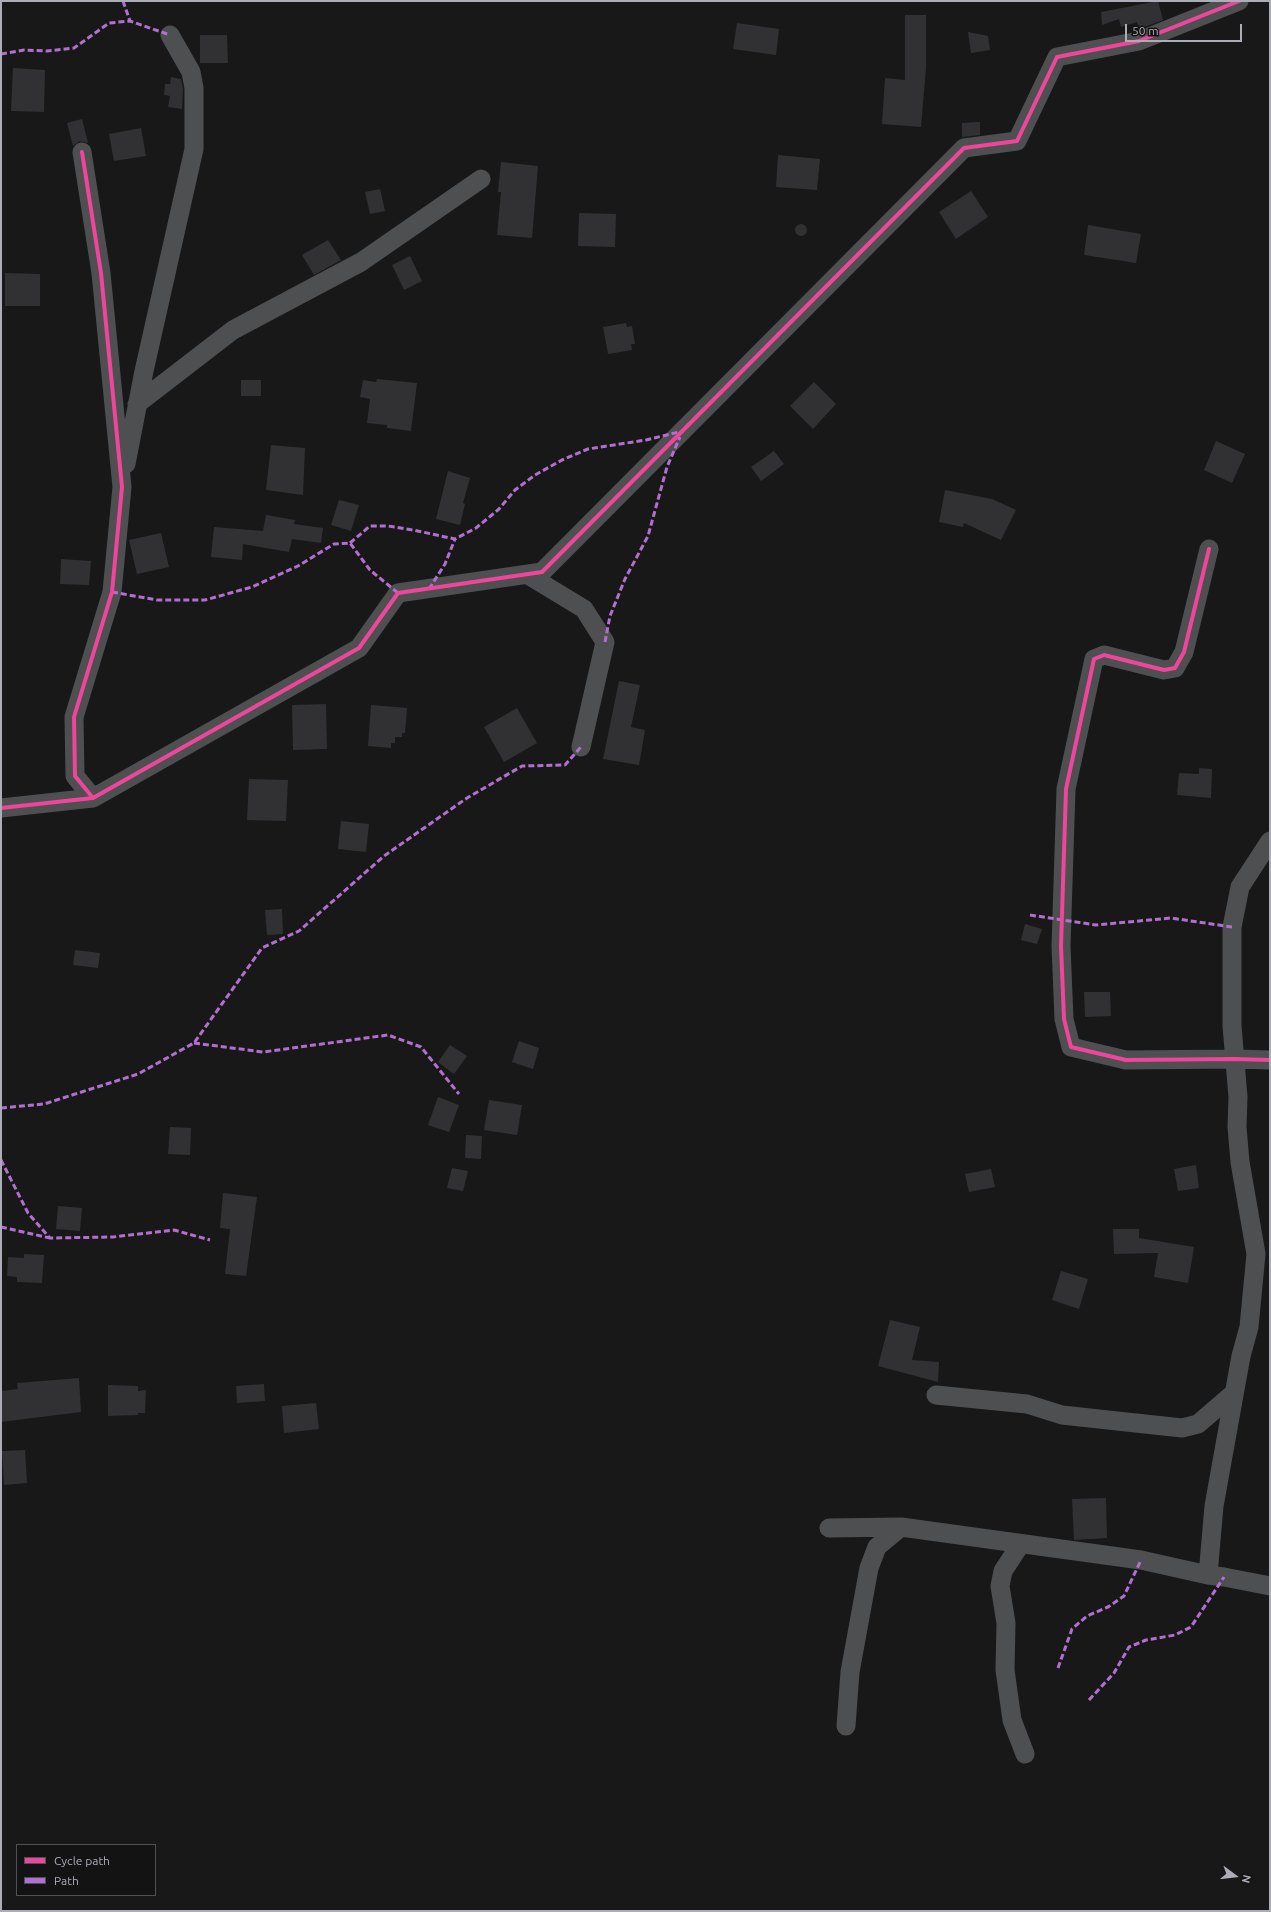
<!DOCTYPE html>
<html>
<head>
<meta charset="utf-8">
<style>
	body { margin:0 }
	#map { position:relative; width:1271px; height:1912px; overflow:hidden; background:#181819; font-family:Ubuntu,sans-serif }
	canvas { display:block }
	.frame { position:absolute; inset:0; border:2px solid #acadb7; pointer-events:none }
	.legend { position:absolute; left:16px; top:1844px; width:140px; height:52px; box-sizing:border-box; background:#131314; border:1px solid #505155; margin:0; padding:5px 7px; list-style:none; font-size:12px; color:#acadb7 }
	.legend li { display:flex; align-items:center; gap:8px; height:20px }
	.legend b { width:20px; border:1px solid #505155 }
	.north { position:absolute; left:1215px; top:1856px; width:40px; height:40px; -webkit-text-stroke:3px #131314; paint-order:stroke; rotate:105deg; font-size:11px; font-weight:700; line-height:16px; text-align:center; color:#acadb7 }
	.north::after { content:''; display:block; margin:auto; width:14px; height:18px; background:#acadb7; clip-path:polygon(50% 0,100% 100%,50% 72%,0 100%) }
	.scale { position:absolute; left:1125px; top:24px; width:117px; height:18px; box-sizing:border-box; border:2px solid #acadb7; border-top:0; padding-left:5px; font-size:12px; line-height:14px; white-space:nowrap; color:#acadb7; -webkit-text-stroke:3px #131314; paint-order:stroke }
</style>
</head>
<body>
<div id="map">
<canvas width="1271" height="1912"></canvas>
<div class="frame"></div>
<ul class="legend">
<li><b style="height:5px;background:#ed469a"></b>Cycle path</li>
<li><b style="height:5px;background:#b36fd0"></b>Path</li>
</ul>
<div class="north">N</div>
<div class="scale">50 m</div>
</div>
<script>
const c = document.querySelector('canvas').getContext('2d');
c.lineJoin = 'round';
function fill(path, color) {
  c.fillStyle = color;
  c.fill(path, 'evenodd');
}
function poly(rows) {
  const path = new Path2D();
  for (const r of rows) {
    if (r.length === 3) {
      path.moveTo(r[0] + r[2], r[1]);
      path.arc(r[0], r[1], r[2], 0, 2 * Math.PI);
      continue;
    }
    path.moveTo(r[0], r[1]);
    for (let i = 2; i < r.length; i += 2) path.lineTo(r[i], r[i + 1]);
  }
  return path;
}
function trace(path, color, width, dash) {
  c.strokeStyle = color;
  c.lineWidth = width;
  c.lineCap = dash ? 'butt' : 'round';
  c.setLineDash(dash || []);
  c.stroke(path);
}
fill(poly([
	[1158,1,1163,20,1139,29,1137,22,1121,27,1119,19,1102,25,1101,12],
	[905,15,926,15,926,68,921,127,882,124,885,78,905,80],
	[737,23,779,29,776,55,733,49],
	[968,32,988,36,990,50,971,53],
	[200,35,227,35,228,63,200,63],
	[13,68,45,70,44,112,11,111],
	[171,77,181,79,183,89,182,109,168,107,170,96,164,95,165,84,170,84],
	[82,119,88,143,80,141,73,146,67,123],
	[980,122,980,135,962,137,962,123],
	[141,128,146,156,114,161,109,134],
	[778,155,820,159,817,190,776,187],
	[501,162,538,166,532,238,497,235,501,192,498,192],
	[380,189,385,211,370,214,365,192],
	[971,191,988,217,956,239,939,212],
	[579,213,616,214,615,247,578,246],
	[801,230,6],
	[1088,225,1141,234,1136,263,1084,255],
	[328,240,341,260,314,275,302,255],
	[410,256,422,281,404,290,392,265],
	[5,273,40,274,40,306,5,306],
	[626,323,627,327,632,326,635,344,631,344,632,350,608,354,603,327],
	[377,379,417,383,411,431,387,428,387,425,367,423,370,399,360,397,363,380,376,382],
	[241,380,261,380,261,396,241,396],
	[814,382,836,404,813,429,790,406],
	[1216,441,1245,454,1232,483,1204,470],
	[271,445,305,448,303,495,266,490],
	[774,451,784,464,761,481,751,467],
	[448,471,470,478,463,503,465,504,460,525,436,519],
	[945,490,992,499,1016,510,1001,540,964,523,963,527,939,522],
	[339,500,359,505,351,531,331,525],
	[266,515,295,520,294,524,323,528,321,543,292,539,289,552,243,544,242,560,211,557,214,527,263,531],
	[161,533,169,567,137,574,129,540],
	[61,559,91,561,89,585,60,584],
	[619,681,640,685,631,727,645,730,639,765,603,759],
	[326,704,327,749,293,750,292,705],
	[371,705,407,708,405,733,402,733,402,737,395,737,395,743,391,743,391,748,368,746],
	[517,708,537,743,504,762,484,727],
	[1199,768,1212,769,1211,798,1177,795,1179,773,1199,774],
	[249,779,288,780,286,821,247,820],
	[341,821,369,824,366,852,338,849],
	[282,909,283,934,267,935,265,910],
	[1025,924,1042,929,1037,944,1021,940],
	[75,950,100,953,98,968,73,965],
	[1084,992,1110,992,1111,1016,1085,1017],
	[519,1041,539,1048,533,1069,512,1062],
	[450,1045,467,1056,454,1074,438,1062],
	[438,1097,459,1105,449,1132,428,1125],
	[489,1100,522,1105,517,1135,484,1130],
	[170,1127,191,1128,190,1155,168,1154],
	[466,1135,482,1136,481,1159,465,1158],
	[1196,1165,1199,1188,1178,1191,1174,1169],
	[452,1168,468,1171,463,1191,447,1188],
	[991,1169,995,1187,969,1192,965,1174],
	[223,1193,257,1197,246,1276,225,1274,230,1229,220,1228],
	[58,1206,82,1208,80,1231,56,1229],
	[1113,1229,1139,1229,1139,1238,1194,1247,1188,1283,1154,1277,1158,1253,1114,1254],
	[24,1254,44,1255,42,1283,17,1282,17,1277,7,1276,8,1257,24,1258],
	[1061,1271,1088,1279,1079,1309,1052,1300],
	[890,1320,920,1327,912,1360,939,1362,938,1382,878,1366],
	[79,1378,81,1412,1,1422,1,1391,18,1389,17,1383],
	[264,1384,265,1401,237,1403,236,1386],
	[108,1385,138,1386,138,1391,146,1390,145,1413,138,1413,138,1415,108,1416],
	[316,1403,319,1429,284,1433,282,1406],
	[25,1450,27,1483,4,1485,2,1451],
	[1106,1498,1107,1538,1074,1540,1072,1499]
]), '#313133');
trace(poly([
	[82,152,101,273,122,487,112,592,74,717,75,776,93,798],
	[137,404,233,330,361,262,481,179],
	[126,464,144,371,194,149,194,88,191,72,170,35],
	[1209,549,1184,652,1175,668,1164,670,1104,655,1094,659,1066,789,1061,946,1064,1019,1071,1047,1126,1060,1235,1059,1270,1060],
	[528,575,584,609,605,642,581,747],
	[1,808,93,798,359,648,398,593,542,572,964,148,1017,141,1057,57,1139,41,1239,1],
	[936,1395,1027,1404,1062,1415,1182,1428,1198,1424,1234,1393],
	[829,1528,901,1527,1141,1560,1208,1575,1224,1577,1270,1586],
	[1020,1545,1003,1571,1000,1586,1006,1623,1005,1670,1012,1720,1025,1754],
	[1208,1575,1214,1506,1241,1356,1249,1327,1256,1254,1240,1162,1237,1127,1238,1097,1232,1026,1232,927,1240,887,1270,841],
	[846,1726,850,1672,869,1568,877,1547,901,1527]
]), '#4e4f51', 19);
trace(poly([
	[123,1,130,21],
	[1,54,24,50,47,51,74,48,109,23,130,21,170,35],
	[350,543,370,526,388,526,413,530,455,539,476,528,499,509,515,490,535,475,562,460,588,449,646,440,679,432],
	[429,589,445,564,455,539],
	[112,592,157,600,205,600,252,587,298,566,334,544,350,543,370,570,398,593],
	[605,642,610,616,625,579,648,536,667,467,680,437],
	[1030,915,1096,925,1171,918,1232,927],
	[194,1043,263,1052,388,1035,421,1047,459,1094],
	[1,1108,44,1104,138,1074,194,1043,262,948,299,931,384,856,467,798,522,766,565,765,581,747],
	[1,1160,28,1213,50,1238,113,1237,174,1230,210,1240],
	[1,1227,50,1238],
	[1058,1668,1072,1629,1087,1616,1108,1607,1124,1596,1141,1560],
	[1089,1700,1114,1673,1129,1647,1146,1640,1175,1635,1191,1627,1224,1577]
]), '#b36fd0', 3, [6, 3]);
trace(poly([
	[82,152,101,273,122,487,112,592,74,717,75,776,93,798],
	[1209,549,1184,652,1175,668,1164,670,1104,655,1094,659,1066,789,1061,946,1064,1019,1071,1047,1126,1060,1235,1059,1270,1060],
	[1,808,93,798,359,648,398,593,542,572,964,148,1017,141,1057,57,1139,41,1239,1]
]), '#ed469a', 4);
</script>
</body>
</html>
